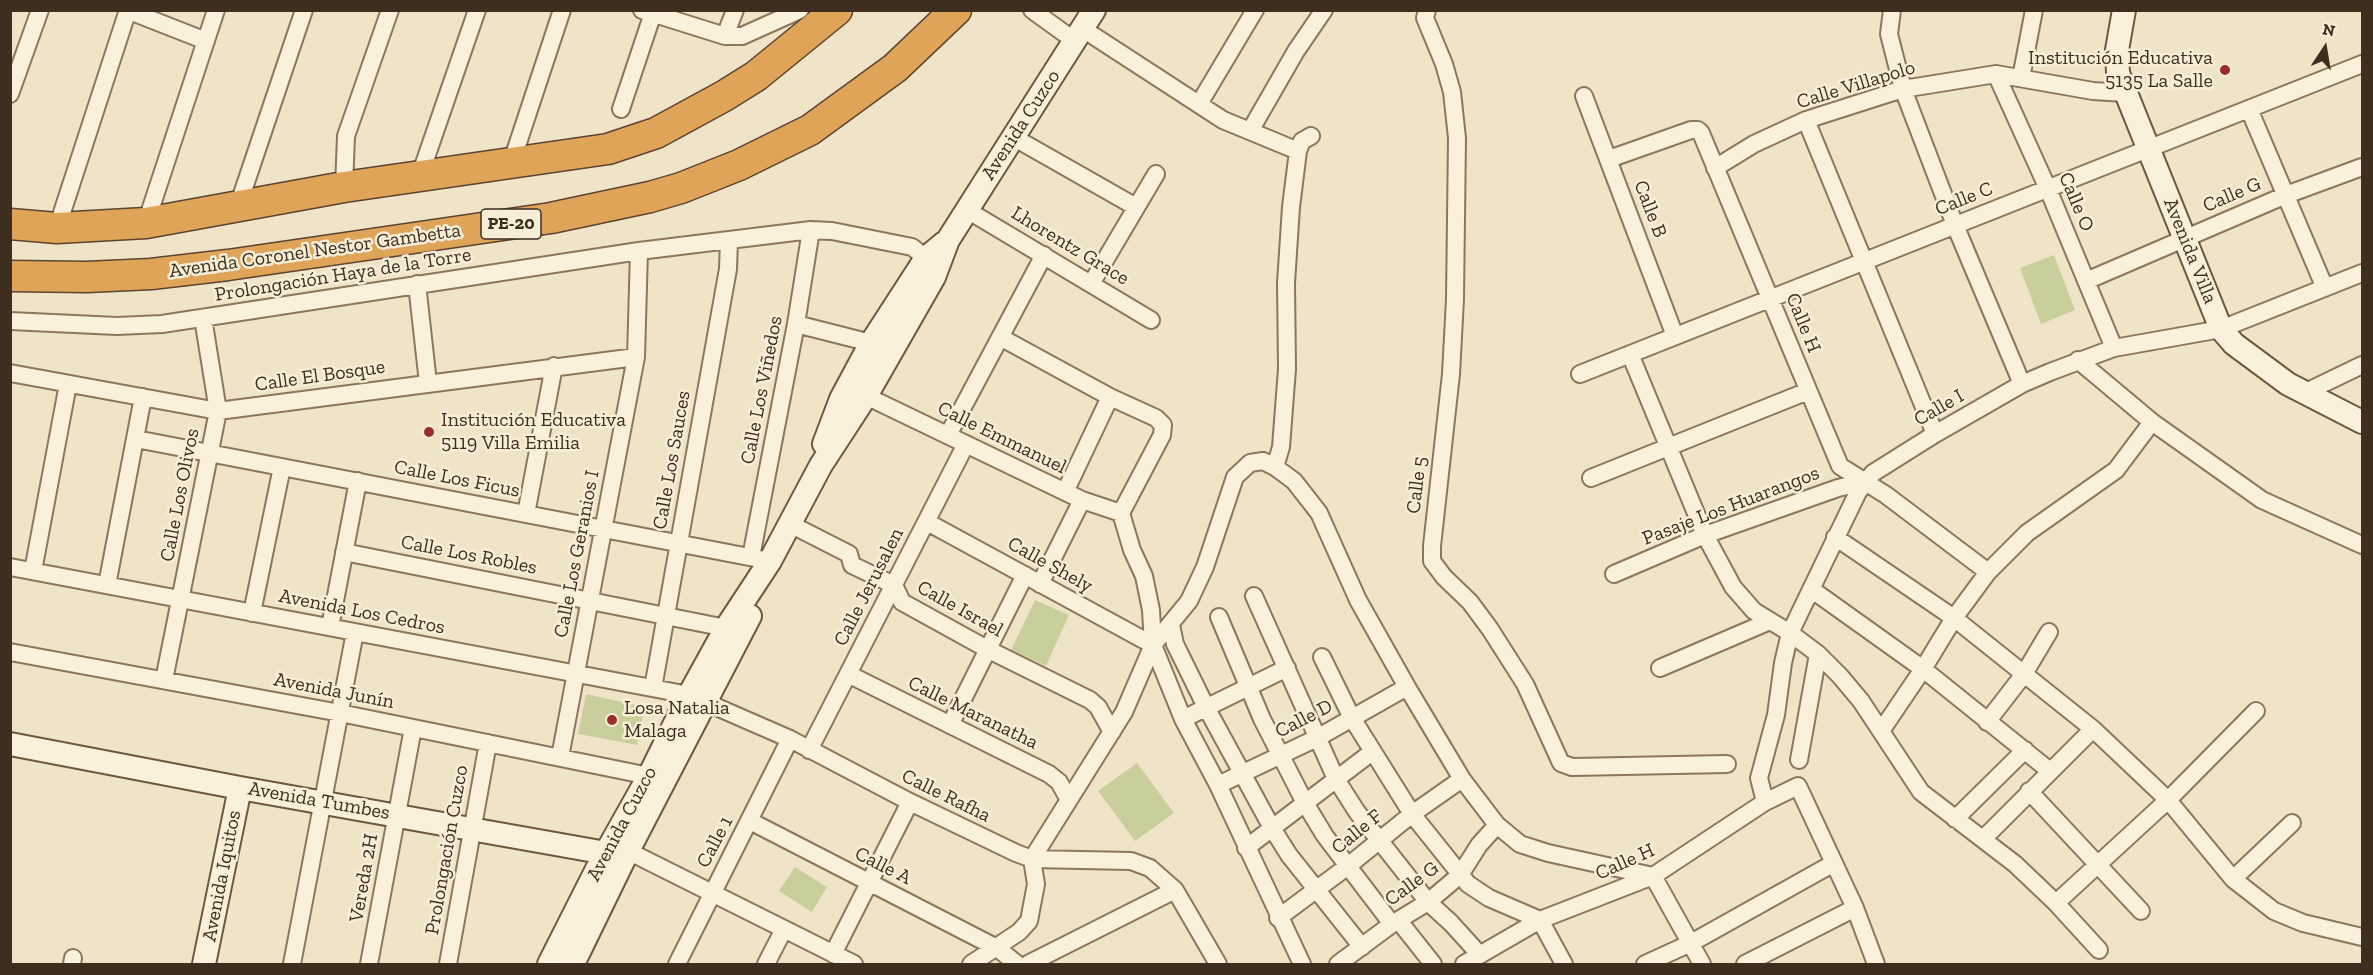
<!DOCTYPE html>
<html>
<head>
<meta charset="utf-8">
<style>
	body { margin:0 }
	#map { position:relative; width:2373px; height:975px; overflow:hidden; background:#f0e4c8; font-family:"Zilla Slab",serif }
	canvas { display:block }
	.frame { position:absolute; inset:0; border:12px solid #3d2e20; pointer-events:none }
	.north { position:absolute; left:2295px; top:18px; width:60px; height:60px; -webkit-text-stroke:4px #f7eed8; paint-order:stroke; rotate:12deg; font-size:16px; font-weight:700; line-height:24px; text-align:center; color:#3d2e20 }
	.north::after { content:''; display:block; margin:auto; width:21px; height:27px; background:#3d2e20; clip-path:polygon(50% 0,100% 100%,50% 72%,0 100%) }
</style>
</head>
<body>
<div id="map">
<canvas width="2373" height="975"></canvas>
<div class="frame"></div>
<div class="north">N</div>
</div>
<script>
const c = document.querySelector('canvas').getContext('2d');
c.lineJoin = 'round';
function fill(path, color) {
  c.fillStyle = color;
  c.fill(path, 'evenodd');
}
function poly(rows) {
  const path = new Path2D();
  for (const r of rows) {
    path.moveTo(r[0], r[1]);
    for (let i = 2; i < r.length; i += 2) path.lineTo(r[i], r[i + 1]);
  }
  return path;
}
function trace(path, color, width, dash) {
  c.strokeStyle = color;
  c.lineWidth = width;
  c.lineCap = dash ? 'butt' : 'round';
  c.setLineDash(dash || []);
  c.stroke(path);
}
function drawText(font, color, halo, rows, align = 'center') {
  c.font = font + ' "Zilla Slab",serif';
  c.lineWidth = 5;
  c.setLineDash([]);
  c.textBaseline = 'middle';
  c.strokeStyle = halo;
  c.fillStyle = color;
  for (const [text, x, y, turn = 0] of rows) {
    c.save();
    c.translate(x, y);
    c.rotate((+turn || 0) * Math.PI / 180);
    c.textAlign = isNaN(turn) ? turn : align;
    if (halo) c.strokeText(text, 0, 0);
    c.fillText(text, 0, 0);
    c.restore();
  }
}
fill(poly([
	[2054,255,2075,310,2041,324,2020,268],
	[1035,600,1069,615,1046,666,1011,650],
	[586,694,645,707,637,745,578,734],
	[1137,763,1174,813,1135,841,1098,791],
	[795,867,827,887,812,912,779,891]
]), '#c9cf9b');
const street = poly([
	[127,10,206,41],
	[642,10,725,36,742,36,800,10],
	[1032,10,1075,41],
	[1427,10,1425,18,1444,64,1452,92,1457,138,1455,299,1451,374,1432,546,1432,561,1444,577,1470,602,1490,629,1525,684,1561,763,1572,767,1727,764],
	[1892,10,1889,34,1903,89,1955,225,2022,384],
	[1083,29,1223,120,1298,151],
	[725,36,735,10],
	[1996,74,2048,189,2114,348],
	[2021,78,2034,10],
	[10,94,40,10],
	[1584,96,1675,336],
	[1199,104,1255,10],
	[621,109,654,10],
	[2249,109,2325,288],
	[1806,120,1935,434],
	[1250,131,1296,51,1324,10],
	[1013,137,1136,207],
	[1609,159,1691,130,1698,130,1701,133,1840,466,1886,495,1988,572],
	[511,164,562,10],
	[1715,168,1754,144,1806,120,1903,89,1996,74,2093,91,2125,93],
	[419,178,477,10],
	[344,187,346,136,390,10],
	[238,206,304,10],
	[967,210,1151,320],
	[146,223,216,10],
	[57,228,128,10],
	[2086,281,2286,195,2362,167],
	[417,284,428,383],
	[1091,284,1156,174],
	[10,321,117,326,162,324,639,251,811,230,832,231,912,247,926,258],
	[796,324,871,343],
	[1000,337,1110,397,1156,418,1163,425,1162,435,1121,513],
	[1630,354,1705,535,1733,587,1754,611,1790,633,1818,654,1840,676,1861,701,1921,792,2015,864,2056,903,2099,950],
	[2078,360,2152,422,2262,500,2362,545],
	[10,373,218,411,636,357],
	[1580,374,2362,64],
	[2304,393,2362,365],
	[866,396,1082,500,1121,513],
	[948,435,1044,255],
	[136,439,770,561],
	[1275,467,1281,447,1287,369,1286,283,1291,207,1298,151,1302,141,1311,136],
	[1591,478,1808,391],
	[1065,492,1110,397],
	[1121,513,1132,550,1144,576,1151,610,1153,645,1183,719,1218,785,1302,964],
	[526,514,554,366],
	[927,522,1153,645],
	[790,524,849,554,852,565,894,585,902,602,989,650,1090,700,1098,707,1112,732],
	[1835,537,1954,618,2093,729,2168,800,2233,879,2274,911,2303,923,2362,937],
	[344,552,726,628],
	[751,557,796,324,811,230],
	[10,567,689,695,790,739,910,802,1016,853,1032,859,1131,861,1150,868,1175,890,1218,964],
	[33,571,68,384],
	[1614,574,1705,535,1838,488,1864,482],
	[1040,584,1082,500],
	[107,585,143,397],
	[1811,589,1923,669,2050,771],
	[1254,596,1336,779,1357,812,1428,902,1451,923,1480,955],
	[252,613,282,467],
	[1219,617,1262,719,1305,803,1325,836,1392,924],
	[1171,625,1175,644,1206,707,1272,828,1289,855,1362,947],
	[330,627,358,481],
	[10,652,340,713,649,776],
	[1322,657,1352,718,1412,814,1468,884,1489,898,1540,920,1564,964],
	[1660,668,1770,621],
	[848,674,1049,774,1059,782,1069,800],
	[164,680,218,411,203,318],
	[653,688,728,269,729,240],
	[1183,719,1287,668],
	[1987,722,2024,674,2049,632],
	[950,725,1025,575],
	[1881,731,1923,669,1954,618,1988,572,2027,533,2116,470,2152,422],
	[809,750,966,444],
	[560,757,636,357,639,251],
	[1799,760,1818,654],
	[1218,785,1317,738,1407,687],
	[2029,791,2141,911],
	[1765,802,1759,778,1776,715,1783,663,1790,633,1858,492,1873,473,1935,434,2022,384,2050,372,2114,348,2221,329,2362,273],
	[1955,819,2025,750],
	[750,821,997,948,1017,964],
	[1983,839,2093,729],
	[1246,848,1372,752],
	[628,851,854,964],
	[2233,879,2292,823],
	[2056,903,2168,800,2256,711],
	[1278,918,1348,866,1412,814,1462,779],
	[1399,921,1433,964],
	[833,954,910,802],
	[72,964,73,958],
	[292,964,355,632],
	[369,964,413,728],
	[448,964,488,743],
	[677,964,790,739],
	[766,964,784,929],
	[971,964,1019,932,1029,921,1036,884,1032,859,1124,712,1153,645,1189,601,1205,567,1235,477,1250,463,1263,461,1275,467,1294,481,1319,513,1358,600,1407,687,1462,779,1497,825,1520,844,1548,853,1653,876,1702,964],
	[1028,964,1175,890],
	[1338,964,1392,924,1428,902,1460,875,1479,845,1497,825],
	[1464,964,1540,920,1653,876,1765,802,1798,786,1855,908,1876,964],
	[1645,964,1691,943,1834,863],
	[1745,964,1855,908]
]);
const secondary = poly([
	[2124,10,2117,50,2118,73,2221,329,2234,344,2288,384,2362,422],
	[824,444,841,399,871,343,926,258,944,243],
	[10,744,240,788,606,853,628,851],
	[204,964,240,788],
	[549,964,599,865,649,776,689,695,726,628,770,561,821,465,866,396,934,277,948,240,1094,10],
	[573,964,628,851,750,616]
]);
const highway = poly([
	[10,224,57,228,146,223,344,187,608,149,656,133,724,96,756,76,837,10],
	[10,276,87,277,151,274,228,265,551,218,650,197,681,188,739,165,810,130,895,68,956,10]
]);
trace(street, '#8d765c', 20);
trace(secondary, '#6f573f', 26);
trace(highway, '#5b4430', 33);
trace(street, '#faf1dc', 16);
trace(secondary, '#faf1dc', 22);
trace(highway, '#e0a458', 30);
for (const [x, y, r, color] of [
	[2225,70,6,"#9e2a2b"],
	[429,432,6,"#9e2a2b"],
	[612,720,6,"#9e2a2b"]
]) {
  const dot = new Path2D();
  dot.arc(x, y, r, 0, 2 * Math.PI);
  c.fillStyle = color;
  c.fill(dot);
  trace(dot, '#f7eed8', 2);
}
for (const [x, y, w] of [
	[511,224,60]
]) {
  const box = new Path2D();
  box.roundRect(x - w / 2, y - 15, w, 30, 4.5);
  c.fillStyle = '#f7eed8';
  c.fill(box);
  trace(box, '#3d2e20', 1.5);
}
drawText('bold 18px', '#3d2e20', null, [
	["PE-20",511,224]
]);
drawText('20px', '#3d2e20', '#f7eed8', [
	["Institución Educativa",2213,58,"right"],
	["5135 La Salle",2213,81,"right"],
	["Institución Educativa",441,420],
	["5119 Villa Emilia",441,443],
	["Losa Natalia",624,708],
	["Malaga",624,731]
], 'left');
drawText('20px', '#3d2e20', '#f7eed8', [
	["Calle Villapolo",1856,85,-17],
	["Avenida Cuzco",1021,125,-57],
	["Calle G",2232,195,-23],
	["Calle C",1964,199,-22],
	["Calle O",2076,202,67],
	["Calle B",1650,209,69],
	["Lhorentz Grace",1070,246,31],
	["Avenida Coronel Nestor Gambetta",315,251,-8],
	["Avenida Villa",2190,251,68],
	["Prolongación Haya de la Torre",343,275,-9],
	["Calle H",1803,323,68],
	["Calle El Bosque",320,376,-8],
	["Calle Los Viñedos",762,390,-79],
	["Calle I",1939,408,-30],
	["Calle Emmanuel",1002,438,26],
	["Calle Los Sauces",672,460,-80],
	["Calle Los Ficus",457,479,11],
	["Calle 5",1417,485,-83],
	["Calle Los Olivos",180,495,-79],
	["Pasaje Los Huarangos",1731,506,-21],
	["Calle Los Geranios I",577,554,-79],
	["Calle Los Robles",469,555,11],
	["Calle Shely",1050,565,29],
	["Calle Jerusalen",869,587,-63],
	["Calle Israel",960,609,29],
	["Avenida Los Cedros",362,612,11],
	["Avenida Junín",334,691,11],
	["Calle Maranatha",973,713,26],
	["Calle D",1304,719,-27],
	["Calle Rafha",946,796,26],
	["Avenida Tumbes",319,801,10],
	["Avenida Cuzco",622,824,-62],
	["Calle F",1357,832,-39],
	["Calle 1",715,842,-62],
	["Prolongación Cuzco",447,850,-80],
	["Calle H",1625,862,-24],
	["Calle A",883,866,27],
	["Avenida Iquitos",222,876,-79],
	["Vereda 2H",364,878,-80],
	["Calle G",1412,884,-36]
]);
</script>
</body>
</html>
